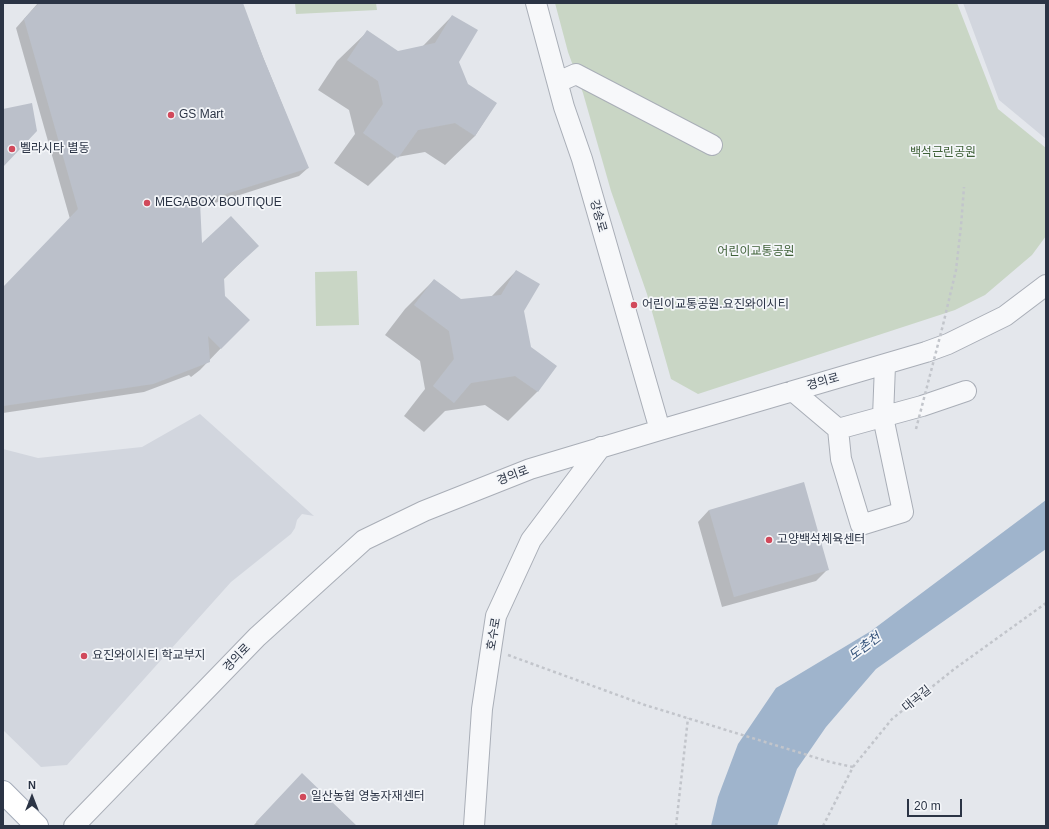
<!DOCTYPE html>
<html>
<head>
<meta charset="utf-8">
<style>
	body { margin:0 }
	#map { position:relative; width:1049px; height:829px; overflow:hidden; background:#e4e7ec; font-family:Arial,sans-serif }
	canvas { display:block }
	.frame { position:absolute; inset:0; border:4px solid #2b3445; pointer-events:none }
	.north { position:absolute; left:12px; top:777px; width:40px; height:40px; -webkit-text-stroke:3px #f4f6f9; paint-order:stroke; rotate:0deg; font-size:11px; font-weight:700; line-height:16px; text-align:center; color:#2b3445 }
	.north::after { content:''; display:block; margin:auto; width:14px; height:18px; background:#2b3445; clip-path:polygon(50% 0,100% 100%,50% 72%,0 100%) }
	.scale { position:absolute; left:907px; top:799px; width:55px; height:18px; box-sizing:border-box; border:2px solid #2b3445; border-top:0; padding-left:5px; font-size:12px; line-height:14px; white-space:nowrap; color:#2b3445; -webkit-text-stroke:3px #f4f6f9; paint-order:stroke }
</style>
</head>
<body>
<div id="map">
<canvas width="1049" height="829"></canvas>
<div class="frame"></div>
<div class="north">N</div>
<div class="scale">20 m</div>
</div>
<script>
const c = document.querySelector('canvas').getContext('2d');
c.lineJoin = 'round';
function fill(path, color) {
  c.fillStyle = color;
  c.fill(path, 'evenodd');
}
function poly(rows) {
  const path = new Path2D();
  for (const r of rows) {
    path.moveTo(r[0], r[1]);
    for (let i = 2; i < r.length; i += 2) path.lineTo(r[i], r[i + 1]);
  }
  return path;
}
function trace(path, color, width, dash) {
  c.strokeStyle = color;
  c.lineWidth = width;
  c.lineCap = dash ? 'butt' : 'round';
  c.setLineDash(dash || []);
  c.stroke(path);
}
function drawText(font, color, halo, rows, align = 'center') {
  c.font = font + ' Arial,"Noto Sans KR",sans-serif';
  c.lineWidth = 3.5;
  c.setLineDash([]);
  c.textBaseline = 'middle';
  c.strokeStyle = halo;
  c.fillStyle = color;
  for (const [text, x, y, turn = 0] of rows) {
    c.save();
    c.translate(x, y);
    c.rotate((+turn || 0) * Math.PI / 180);
    c.textAlign = isNaN(turn) ? turn : align;
    if (halo) c.strokeText(text, 0, 0);
    c.fillText(text, 0, 0);
    c.restore();
  }
}
fill(poly([
	[963,3,1046,3,1046,139,999,100],
	[200,414,314,516,302,514,297,520,295,528,291,534,231,582,67,765,41,767,3,730,3,449,38,458,142,447]
]), '#d2d6de');
fill(poly([
	[295,3,376,3,377,10,296,14],
	[555,3,957,3,998,109,1046,148,1046,236,1032,255,985,295,955,310,698,394,671,379,647,294,611,191,583,93,568,52],
	[357,271,359,325,316,326,315,272]
]), '#c9d6c5');
fill(poly([
	[1046,500,1046,549,876,669,826,727,797,769,777,826,711,826,718,797,738,744,776,688,871,631]
]), '#9fb4cc');
fill(poly([
	[38,3,242,3,263,57,308,168,299,176,199,208,201,245,258,245,224,279,224,296,248,320,200,370,191,377,189,375,144,392,3,413,3,288,70,219,16,28],
	[452,16,458,62,467,85,496,103,475,136,445,165,425,152,397,157,368,186,334,163,355,134,349,110,318,90,337,61,367,32,398,52,422,47],
	[516,271,530,348,555,366,537,392,508,421,485,405,445,411,424,432,404,416,425,389,420,361,385,335,405,309,434,280,461,300,491,297],
	[709,510,828,569,816,581,722,607,698,522],
	[291,786,356,826,253,826]
]), '#0003');
fill(poly([
	[39,3,243,3,263,57,309,168,200,202,202,243,231,216,259,246,224,278,225,296,250,320,221,349,208,336,210,362,153,384,3,406,3,287,78,209,24,19],
	[452,15,478,30,459,62,468,84,497,103,475,136,455,123,418,130,398,158,363,133,383,104,378,81,347,60,367,30,398,51,435,43],
	[32,103,37,131,3,167,3,109],
	[516,270,540,284,524,311,531,347,557,366,538,392,515,376,471,383,454,403,433,386,454,359,449,331,414,305,434,279,461,299,501,295],
	[804,482,829,570,734,597,709,510],
	[302,773,357,826,261,826,256,822]
]), '#bbc0ca');
const minor = poly([
	[536,3,564,107,582,159,660,430],
	[558,82,576,74,712,145],
	[793,391,838,429,841,459,861,525,903,512,883,417,885,365],
	[838,429,922,406,966,391],
	[74,826,257,637,364,540,424,511,530,469,660,430,926,352,948,344,1005,316,1046,285],
	[474,826,482,709,496,616,531,540,601,447]
]);
const major = poly([
	[3,792,37,826]
]);
trace(minor, '#a9aeb7', 22);
trace(major, '#a3abb8', 24);
trace(poly([
	[508,655,645,705,830,762,853,767],
	[676,826,688,718],
	[823,826,853,767,892,719,953,670,1046,603]
]), '#c2c5cb', 2.5, [3, 3]);
trace(minor, '#f7f8fa', 20);
trace(major, '#fff', 22);
trace(poly([
	[916,429,943,325,956,270,961,226,964,187]
]), '#c2c5cb', 2.5, [3, 3]);
for (const [x, y, r, color] of [
	[171,115,4,"#d1495b"],
	[12,149,4,"#d1495b"],
	[147,203,4,"#d1495b"],
	[634,305,4,"#d1495b"],
	[769,540,4,"#d1495b"],
	[84,656,4,"#d1495b"],
	[303,797,4,"#d1495b"]
]) {
  const dot = new Path2D();
  dot.arc(x, y, r, 0, 2 * Math.PI);
  c.fillStyle = color;
  c.fill(dot);
  trace(dot, '#f4f6f9', 1.5);
}
drawText('12px', '#2b3445', '#f4f6f9', [
	["GS Mart",179,115],
	["벨라시타 별동",20,149],
	["MEGABOX BOUTIQUE",155,203],
	["어린이교통공원.요진와이시티",642,305],
	["고양백석체육센터",777,540],
	["요진와이시티 학교부지",92,656],
	["일산농협 영농자재센터",311,797]
], 'left');
drawText('12px', '#3f6138', '#f4f6f9', [
	["백석근린공원",943,153],
	["어린이교통공원",756,252]
]);
drawText('12px', '#2b3445', '#f4f6f9', [
	["강송로",598,216,74],
	["경의로",823,382,-16],
	["경의로",513,476,-21],
	["호수로",494,634,-80],
	["경의로",237,658,-46],
	["대곡길",917,699,-39]
]);
drawText('italic 13px', '#34527a', '#f4f6f9', [
	["도촌천",865,647,-37]
]);
</script>
</body>
</html>
